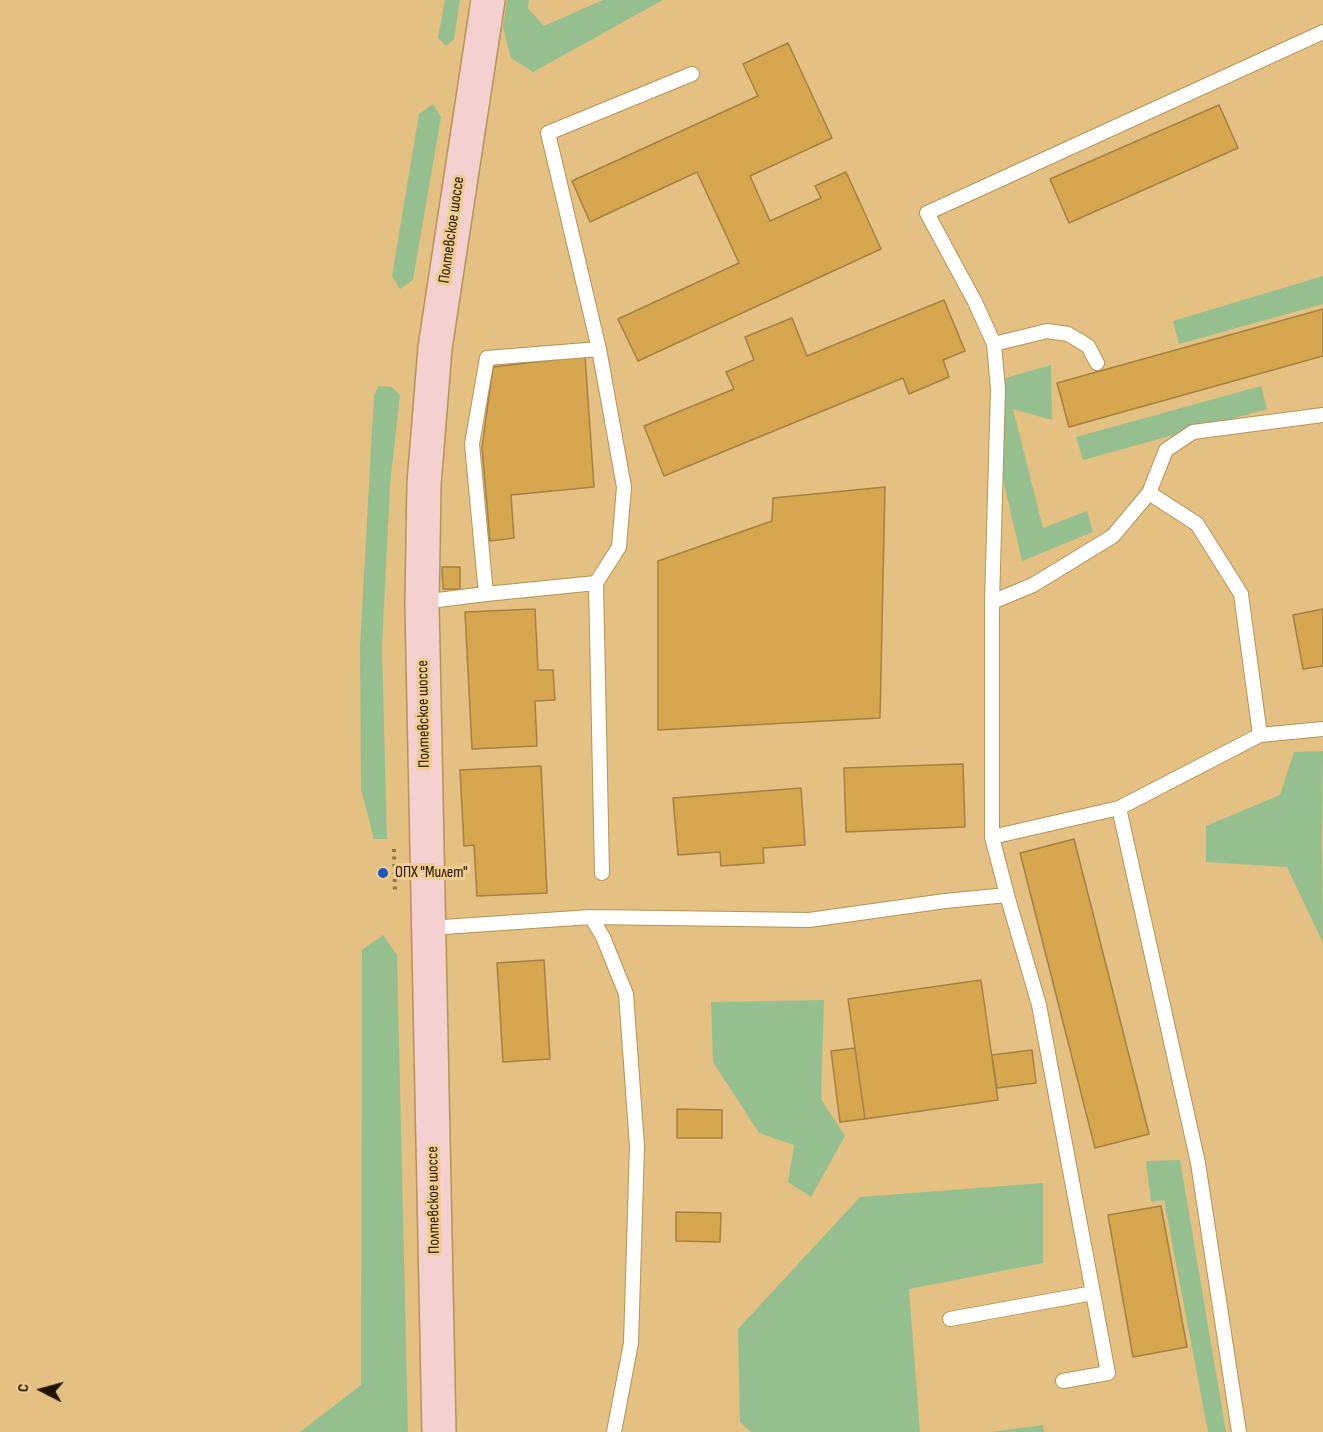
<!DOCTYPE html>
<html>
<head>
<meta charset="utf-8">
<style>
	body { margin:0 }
	#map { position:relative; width:1323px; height:1432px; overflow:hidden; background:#e4c082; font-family:"Sofia Sans Condensed",sans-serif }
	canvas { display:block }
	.north { position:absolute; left:12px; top:1360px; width:60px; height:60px; -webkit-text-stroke:4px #f1cd8f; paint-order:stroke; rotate:276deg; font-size:16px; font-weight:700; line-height:24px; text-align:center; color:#1f1200 }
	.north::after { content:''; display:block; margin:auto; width:21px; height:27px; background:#1f1200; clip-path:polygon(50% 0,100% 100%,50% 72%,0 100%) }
</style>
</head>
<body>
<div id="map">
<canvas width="1323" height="1432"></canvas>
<div class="north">С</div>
</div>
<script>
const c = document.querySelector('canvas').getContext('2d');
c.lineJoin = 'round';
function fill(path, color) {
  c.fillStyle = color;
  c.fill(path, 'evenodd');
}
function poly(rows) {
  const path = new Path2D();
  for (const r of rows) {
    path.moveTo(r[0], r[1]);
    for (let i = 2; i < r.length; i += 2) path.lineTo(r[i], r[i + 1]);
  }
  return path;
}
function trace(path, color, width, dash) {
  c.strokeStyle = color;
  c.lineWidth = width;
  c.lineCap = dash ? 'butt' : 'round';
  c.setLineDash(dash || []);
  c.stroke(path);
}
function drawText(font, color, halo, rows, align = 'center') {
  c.font = font + ' "Sofia Sans Condensed",sans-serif';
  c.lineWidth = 6;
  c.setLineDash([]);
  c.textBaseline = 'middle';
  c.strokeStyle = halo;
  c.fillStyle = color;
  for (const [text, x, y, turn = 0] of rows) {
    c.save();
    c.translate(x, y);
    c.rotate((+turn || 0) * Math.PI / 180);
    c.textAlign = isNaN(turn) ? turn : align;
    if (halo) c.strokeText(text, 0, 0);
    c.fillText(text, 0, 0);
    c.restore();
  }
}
fill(poly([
	[445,0,460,0,454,40,446,46,438,38],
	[507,0,529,0,528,8,544,26,603,0,663,0,533,72,511,58,503,28],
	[433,104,441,117,413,280,400,289,392,276,419,114],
	[1323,276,1323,304,1179,344,1173,321],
	[1051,365,1052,420,1013,409,1043,528,1087,511,1093,532,1022,561,1000,466,1002,379],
	[379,386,392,387,400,395,390,485,382,647,387,839,374,839,361,789,360,646,374,395],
	[1261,386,1267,409,1083,460,1076,437],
	[1323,751,1322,843,1323,943,1287,867,1206,862,1206,826,1280,795,1294,752],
	[383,935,397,955,408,1432,300,1432,361,1385,362,950],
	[824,1000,821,1099,845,1136,811,1197,788,1182,794,1145,759,1133,713,1062,711,1002],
	[1180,1160,1226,1432,1208,1432,1164,1200,1151,1202,1146,1161],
	[1043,1183,1043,1263,909,1289,920,1432,751,1432,740,1422,738,1329,860,1197],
	[1043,1425,1044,1432,991,1432]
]), '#96bf8f');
const building = poly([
	[788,43,832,138,750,176,770,221,821,198,815,186,846,172,881,249,638,361,618,319,739,263,697,172,590,222,572,181,758,96,743,64,788,43],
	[1219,105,1238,148,1069,223,1050,179,1219,105],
	[944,300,965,351,943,360,949,377,909,394,903,378,664,476,644,426,734,389,726,372,754,360,745,337,792,318,807,356,944,300],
	[1323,309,1323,356,1069,427,1057,383,1323,309],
	[585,356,594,487,511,495,514,538,490,541,482,447,493,367,585,356],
	[885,487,880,718,658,730,658,561,772,521,773,498,885,487],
	[442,567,460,567,460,589,443,589,442,567],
	[535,609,538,670,553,670,555,700,535,701,537,746,472,749,465,612,535,609],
	[1323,609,1323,666,1303,669,1293,615,1323,609],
	[963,764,965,827,846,832,844,768,963,764],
	[541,766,547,893,477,896,474,845,464,846,460,770,541,766],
	[801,788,805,845,763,848,764,863,721,866,720,852,678,855,673,798,801,788],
	[1074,839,1149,1134,1095,1148,1020,853,1074,839],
	[544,960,550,1059,503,1062,497,963,544,960],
	[981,980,998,1100,865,1119,848,999,981,980],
	[855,1048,865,1119,840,1122,831,1051,855,1048],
	[1032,1050,1036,1083,997,1088,992,1055,1032,1050],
	[677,1109,722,1110,722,1138,677,1138,677,1109],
	[1161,1206,1187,1347,1133,1357,1108,1215,1161,1206],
	[676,1212,721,1213,720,1242,676,1241,676,1212]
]);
fill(building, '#d6a74f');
trace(building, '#a38144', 1.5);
const lane = poly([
	[994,344,1047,331,1068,334,1088,346,1097,363],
	[1149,493,1197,524,1241,594,1260,735],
	[596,583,619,547,624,487,599,349,548,133,692,74],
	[486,594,472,444,487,358,599,349],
	[992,602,1033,585,1113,536,1149,493,1166,450,1193,432,1323,415],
	[422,604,438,600,486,594,596,583,602,873],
	[1119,808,1260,735,1323,729],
	[992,837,1119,808,1198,1163,1239,1432],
	[1007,895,1039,1005,1108,1373,1063,1381],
	[591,917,809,920,945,901,1007,895,992,837,992,602,998,389,994,344,975,302,927,213,1323,32],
	[429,928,591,917,603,937,626,994,637,1146,631,1343,614,1432],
	[950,1319,1093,1293]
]);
const secondary = poly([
	[439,1432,422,604,424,484,435,348,488,0]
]);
trace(lane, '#b59356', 16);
trace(secondary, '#b59356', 36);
trace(poly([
	[394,849,395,894]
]), '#8f754a', 4, [3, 4.5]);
trace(lane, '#fff', 14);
trace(secondary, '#f5d0d0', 33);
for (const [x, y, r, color] of [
	[383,873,6,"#1a57c3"]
]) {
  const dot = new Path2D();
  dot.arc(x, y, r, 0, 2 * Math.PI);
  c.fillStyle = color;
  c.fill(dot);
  trace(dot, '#f1cd8f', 2);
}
drawText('16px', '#1f1200', '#f1cd8f', [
	["Полтевское шоссе",452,230,-82],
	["Полтевское шоссе",424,714,-91],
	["Полтевское шоссе",434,1200,-91]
]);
drawText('16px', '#1f1200', '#f1cd8f', [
	["ОПХ \"Милет\"",395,873]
], 'left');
</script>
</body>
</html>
